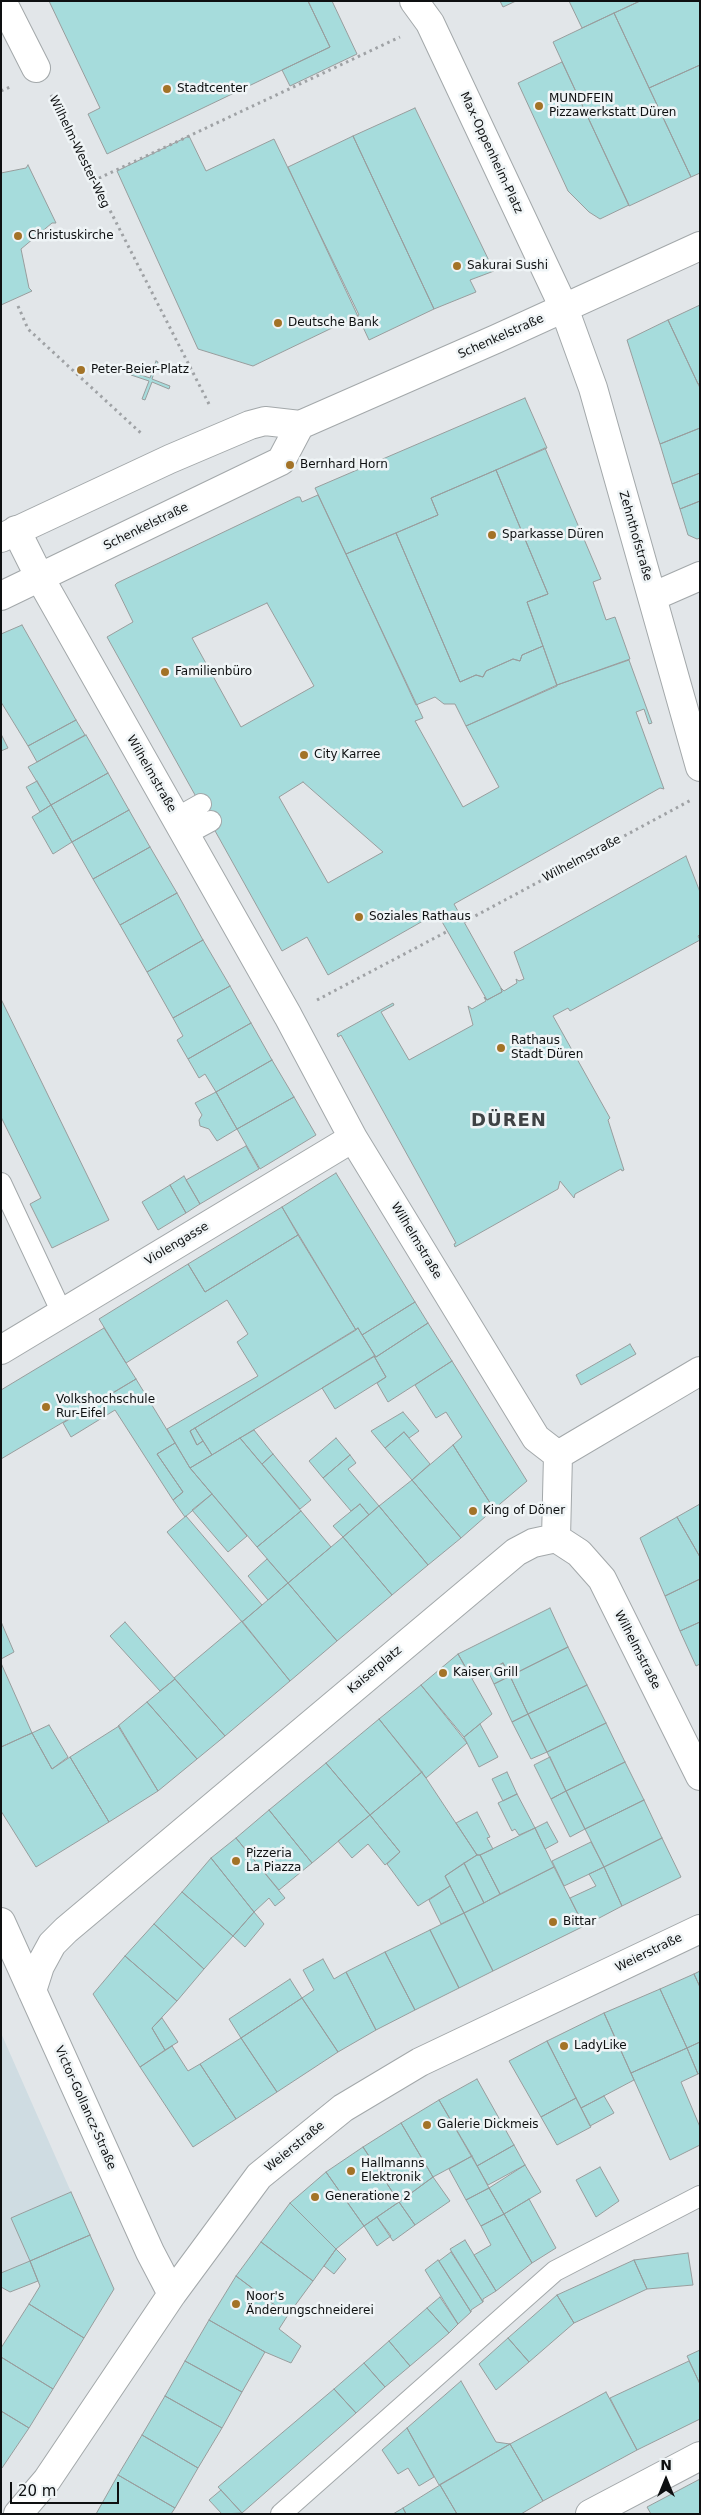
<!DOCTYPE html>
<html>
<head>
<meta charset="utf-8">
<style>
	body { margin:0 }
	#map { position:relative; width:701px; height:2515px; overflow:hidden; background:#e2e6e9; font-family:"DejaVu Sans",sans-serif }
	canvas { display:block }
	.frame { position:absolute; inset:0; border:2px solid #0e1011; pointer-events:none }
	.north { position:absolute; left:641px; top:2455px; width:50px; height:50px; -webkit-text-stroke:4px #eff4f6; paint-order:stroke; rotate:0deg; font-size:14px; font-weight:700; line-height:20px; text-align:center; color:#0e1011 }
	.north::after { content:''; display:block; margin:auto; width:18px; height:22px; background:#0e1011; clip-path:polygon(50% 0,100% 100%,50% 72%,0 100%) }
	.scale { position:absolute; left:10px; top:2482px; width:109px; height:22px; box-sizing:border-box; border:2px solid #0e1011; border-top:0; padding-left:6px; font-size:15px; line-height:18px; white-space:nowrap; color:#0e1011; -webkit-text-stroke:4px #eff4f6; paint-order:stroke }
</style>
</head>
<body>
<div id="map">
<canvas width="701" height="2515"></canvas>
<div class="frame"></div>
<div class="north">N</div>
<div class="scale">20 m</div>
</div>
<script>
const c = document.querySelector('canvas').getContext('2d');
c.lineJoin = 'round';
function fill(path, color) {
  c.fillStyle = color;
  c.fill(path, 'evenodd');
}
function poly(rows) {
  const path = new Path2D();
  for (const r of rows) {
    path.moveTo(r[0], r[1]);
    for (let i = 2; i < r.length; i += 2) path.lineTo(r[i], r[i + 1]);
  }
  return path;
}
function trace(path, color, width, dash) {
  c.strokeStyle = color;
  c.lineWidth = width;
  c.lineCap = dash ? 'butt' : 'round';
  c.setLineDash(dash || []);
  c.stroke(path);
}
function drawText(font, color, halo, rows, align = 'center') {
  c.font = font + ' "DejaVu Sans",sans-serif';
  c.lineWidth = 5;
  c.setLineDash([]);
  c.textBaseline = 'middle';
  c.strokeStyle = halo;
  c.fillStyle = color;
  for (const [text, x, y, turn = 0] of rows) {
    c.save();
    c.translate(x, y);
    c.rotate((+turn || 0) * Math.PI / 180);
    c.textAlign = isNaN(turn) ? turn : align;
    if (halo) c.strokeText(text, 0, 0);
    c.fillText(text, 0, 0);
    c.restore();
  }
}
fill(poly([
	[1,2033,71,2192,11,2218,30,2261,1,2273]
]), '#cfdce2');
const building = poly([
	[49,1,308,1,330,47,107,154,88,114,100,108,49,1],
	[308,1,332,1,357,54,290,86,282,70,330,47,308,1],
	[500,1,516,1,503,7,500,1],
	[569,1,640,1,582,28,569,1],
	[640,1,700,1,700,65,649,88,614,13,640,1],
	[614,13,691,177,629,206,553,42,614,13],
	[562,62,629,205,600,219,589,212,568,191,518,83,562,62],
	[700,65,700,173,691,177,649,88,700,65],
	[415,108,494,271,470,280,476,292,434,309,353,136,415,108],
	[189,136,206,171,274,139,359,315,253,366,198,349,117,171,189,136],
	[353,136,434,309,369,340,288,167,353,136],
	[28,165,56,223,52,223,21,249,29,288,32,291,1,305,1,173,26,168,28,165],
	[700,305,700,383,698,384,668,320,700,305],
	[668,320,700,388,700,428,660,444,627,340,668,320],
	[156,361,158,362,152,379,170,386,169,389,152,382,145,400,142,399,149,381,131,375,132,372,150,378,156,361],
	[525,398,547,448,431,498,438,515,346,554,315,488,525,398],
	[700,428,700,473,672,484,660,444,700,428],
	[545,448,601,579,593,582,606,620,615,617,630,659,557,685,527,602,548,594,496,470,545,448],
	[496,470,548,594,527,602,543,646,522,655,520,661,513,659,486,671,483,677,476,675,460,682,396,533,438,515,431,498,496,470],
	[700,473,700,501,680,509,672,484,700,473],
	[318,495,423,718,415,721,463,807,499,787,466,726,557,685,629,660,652,723,649,724,644,709,636,712,664,789,660,788,454,904,501,988,502,992,487,1000,437,913,328,975,307,937,282,951,107,637,133,622,115,585,117,583,297,497,300,497,302,502,318,495],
	[267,603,314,686,241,727,192,638,267,603],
	[303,782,383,852,328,883,279,797,303,782],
	[700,501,700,538,697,539,688,535,680,509,700,501],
	[396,533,460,682,476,675,483,677,486,671,513,659,520,661,522,655,543,646,557,686,466,726,455,704,444,704,435,697,416,705,346,554,396,533],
	[22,625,76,720,28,746,1,702,1,634,22,625],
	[76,720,85,735,37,762,28,746,76,720],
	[1,734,8,748,1,751,1,734],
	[86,735,108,773,51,805,28,767,86,735],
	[108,773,129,810,72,842,51,805,108,773],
	[37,781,51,805,40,812,26,787,37,781],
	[51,805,72,842,53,854,32,817,51,805],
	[129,810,150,847,93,879,72,842,129,810],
	[150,847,177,893,120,925,93,879,150,847],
	[686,856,700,892,700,934,698,936,700,940,570,1011,568,1008,553,1016,610,1118,608,1120,624,1170,622,1171,621,1169,575,1194,574,1198,560,1181,558,1189,455,1247,454,1244,456,1243,341,1035,338,1037,337,1034,393,1003,394,1005,381,1012,409,1060,473,1025,468,1006,472,1009,486,1001,484,997,487,1000,502,992,501,988,504,991,517,983,516,979,519,981,524,979,514,952,686,856],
	[177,893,203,940,147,972,120,925,177,893],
	[203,940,230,986,173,1018,147,972,203,940],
	[230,986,251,1023,188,1059,177,1040,183,1036,173,1018,230,986],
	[1,999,109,1220,52,1248,30,1204,41,1198,1,1117,1,999],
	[251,1023,272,1060,216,1092,205,1074,199,1078,188,1059,251,1023],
	[272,1060,294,1097,237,1129,216,1092,272,1060],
	[216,1092,237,1129,217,1141,209,1129,200,1126,199,1120,202,1115,195,1103,216,1092],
	[294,1097,316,1135,260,1169,237,1129,294,1097],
	[246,1146,259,1169,200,1204,186,1180,246,1146],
	[336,1173,415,1302,362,1335,358,1328,356,1330,282,1207,336,1173],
	[184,1176,200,1204,186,1213,170,1185,184,1176],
	[170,1185,186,1213,158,1230,142,1202,170,1185],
	[282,1207,298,1235,205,1292,188,1264,282,1207],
	[298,1235,356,1330,190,1431,197,1445,203,1441,212,1455,190,1468,167,1429,258,1376,237,1342,248,1334,227,1300,126,1363,99,1319,188,1264,205,1292,298,1235],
	[415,1302,428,1323,376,1357,362,1335,415,1302],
	[428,1323,452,1361,388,1402,377,1383,386,1377,374,1356,376,1357,428,1323],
	[104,1328,136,1379,1,1459,1,1390,104,1328],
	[358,1328,375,1356,212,1455,195,1428,358,1328],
	[630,1344,636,1354,581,1385,576,1375,630,1344],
	[374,1356,386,1377,335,1409,322,1388,374,1356],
	[452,1361,527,1481,494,1509,453,1445,462,1437,446,1412,436,1418,415,1385,452,1361],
	[136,1379,175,1443,157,1454,183,1492,173,1500,115,1410,71,1437,63,1423,136,1379],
	[403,1412,419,1431,409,1438,404,1432,385,1448,371,1431,403,1412],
	[195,1428,203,1441,197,1445,190,1431,195,1428],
	[254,1430,273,1454,262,1464,240,1438,254,1430],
	[404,1432,430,1464,412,1480,385,1448,404,1432],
	[240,1438,301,1511,257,1547,190,1468,240,1438],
	[336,1438,350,1455,323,1478,309,1461,336,1438],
	[175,1443,190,1468,212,1494,185,1517,173,1500,183,1492,157,1454,175,1443],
	[453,1445,494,1509,461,1538,412,1480,453,1445],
	[273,1454,311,1500,300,1509,262,1464,273,1454],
	[350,1455,356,1463,348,1469,379,1506,369,1515,360,1504,351,1511,323,1478,350,1455],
	[412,1480,461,1538,428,1565,379,1506,412,1480],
	[212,1494,247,1536,228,1552,192,1510,212,1494],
	[360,1504,369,1515,343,1537,333,1526,360,1504],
	[700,1504,700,1557,677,1517,700,1504],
	[379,1506,428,1565,392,1595,343,1537,379,1506],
	[301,1511,331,1547,288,1583,257,1547,301,1511],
	[186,1516,262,1605,242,1622,167,1532,186,1516],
	[677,1517,700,1557,700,1579,665,1596,640,1538,677,1517],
	[343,1537,392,1595,337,1641,288,1583,343,1537],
	[267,1559,288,1583,268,1600,248,1576,267,1559],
	[700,1579,700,1622,680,1631,665,1596,700,1579],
	[288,1583,337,1641,290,1681,242,1622,288,1583],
	[550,1608,568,1647,510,1676,503,1663,472,1679,458,1654,550,1608],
	[242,1621,290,1681,225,1736,174,1678,242,1621],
	[125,1622,175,1679,160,1691,110,1636,125,1622],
	[700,1622,700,1664,696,1666,680,1631,700,1622],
	[2,1624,14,1652,1,1659,1,1625,2,1624],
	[568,1647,587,1685,528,1714,510,1676,568,1647],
	[458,1654,492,1714,464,1737,421,1685,458,1654],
	[1,1663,32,1733,1,1747,1,1663],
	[503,1663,510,1676,494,1684,488,1671,503,1663],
	[510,1676,528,1714,512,1722,494,1684,510,1676],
	[175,1679,225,1736,197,1759,147,1702,175,1679],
	[421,1685,467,1743,426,1778,379,1719,421,1685],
	[587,1685,606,1723,547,1752,528,1714,587,1685],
	[147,1702,197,1759,158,1791,118,1726,147,1702],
	[528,1714,547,1752,531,1759,512,1722,528,1714],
	[379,1719,422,1772,370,1815,326,1763,379,1719],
	[606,1723,625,1762,566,1791,547,1752,606,1723],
	[480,1724,498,1757,479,1767,464,1737,480,1724],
	[49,1725,68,1757,52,1769,32,1733,49,1725],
	[119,1726,158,1791,109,1822,70,1757,119,1726],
	[32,1733,52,1769,70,1757,109,1822,36,1867,1,1811,1,1747,32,1733],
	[550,1757,566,1791,551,1799,534,1765,550,1757],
	[625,1762,644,1800,585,1829,566,1791,625,1762],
	[326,1763,370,1815,312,1863,269,1810,326,1763],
	[422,1772,477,1855,445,1876,450,1886,418,1906,387,1864,400,1852,370,1815,422,1772],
	[507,1772,517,1794,503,1801,492,1779,507,1772],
	[566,1791,585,1829,570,1837,551,1799,566,1791],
	[517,1794,535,1828,519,1835,515,1829,512,1831,498,1803,517,1794],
	[644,1800,662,1838,604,1867,585,1829,644,1800],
	[269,1810,312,1863,279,1890,236,1838,269,1810],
	[477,1812,490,1837,487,1838,493,1849,480,1855,477,1855,456,1823,477,1812],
	[370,1815,400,1852,385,1865,368,1844,352,1858,338,1841,370,1815],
	[547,1822,558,1842,545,1849,535,1828,547,1822],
	[535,1828,554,1867,500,1894,480,1855,535,1828],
	[236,1838,285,1898,275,1906,269,1898,254,1912,211,1858,236,1838],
	[662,1838,681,1877,622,1906,604,1867,662,1838],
	[591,1842,604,1867,564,1886,552,1861,591,1842],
	[477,1855,480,1855,500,1894,484,1903,464,1863,477,1855],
	[211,1858,254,1912,233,1936,182,1892,211,1858],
	[464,1863,484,1903,464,1913,445,1876,464,1863],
	[554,1867,584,1926,493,1971,464,1913,554,1867],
	[604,1867,622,1906,584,1926,570,1898,596,1886,589,1874,604,1867],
	[450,1886,464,1913,441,1924,429,1900,450,1886],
	[182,1892,233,1936,204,1969,154,1924,182,1892],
	[254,1912,264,1924,245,1947,233,1936,254,1912],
	[464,1913,493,1971,459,1988,430,1930,464,1913],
	[154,1924,204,1969,177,2001,125,1956,154,1924],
	[430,1930,459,1988,415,2010,385,1952,430,1930],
	[385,1952,415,2010,376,2030,346,1972,385,1952],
	[125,1956,177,2001,152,2028,165,2050,140,2067,93,1994,125,1956],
	[323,1959,334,1979,346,1972,376,2030,338,2052,302,1998,314,1990,303,1970,323,1959],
	[700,1971,700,1987,694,1974,700,1971],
	[694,1974,700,1987,700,2042,687,2048,660,1989,694,1974],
	[290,1979,302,1998,241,2038,229,2019,290,1979],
	[660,1989,687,2048,631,2073,604,2013,660,1989],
	[302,1998,338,2052,277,2092,241,2038,302,1998],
	[604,2013,634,2080,581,2108,547,2041,604,2013],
	[162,2018,178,2042,165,2050,152,2028,162,2018],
	[241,2038,277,2092,236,2119,200,2064,241,2038],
	[547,2041,576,2098,541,2117,509,2061,547,2041],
	[700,2042,700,2073,698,2074,687,2048,700,2042],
	[172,2046,188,2071,200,2064,236,2119,193,2147,140,2067,172,2046],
	[687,2048,698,2074,681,2082,700,2127,700,2145,670,2160,631,2073,687,2048],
	[477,2079,514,2145,477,2166,439,2100,477,2079],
	[604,2096,614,2113,590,2126,581,2108,604,2096],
	[576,2098,591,2127,557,2145,541,2117,576,2098],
	[439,2100,472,2156,433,2177,401,2123,439,2100],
	[401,2123,433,2177,399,2202,363,2147,401,2123],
	[514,2145,525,2165,488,2185,477,2166,514,2145],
	[363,2147,399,2202,364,2226,326,2172,363,2147],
	[472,2156,489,2188,466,2200,449,2169,472,2156],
	[525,2165,541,2192,504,2214,489,2188,525,2165],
	[600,2167,619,2201,596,2217,576,2180,600,2167],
	[326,2172,364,2226,336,2249,290,2203,326,2172],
	[433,2177,450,2201,415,2225,399,2202,433,2177],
	[489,2188,504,2214,481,2226,466,2200,489,2188],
	[71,2192,90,2235,30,2261,11,2218,71,2192],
	[529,2199,556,2248,532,2263,504,2214,529,2199],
	[399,2202,415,2225,393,2241,377,2217,399,2202],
	[290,2203,336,2249,313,2281,261,2242,290,2203],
	[504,2214,532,2263,496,2291,474,2255,491,2245,481,2226,504,2214],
	[377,2217,391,2236,377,2246,364,2226,377,2217],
	[90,2235,114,2289,84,2338,29,2304,40,2286,30,2261,90,2235],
	[465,2240,496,2291,483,2299,483,2302,450,2249,465,2240],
	[261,2242,313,2281,288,2315,236,2276,261,2242],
	[336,2249,346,2259,334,2274,324,2266,336,2249],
	[451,2252,483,2302,471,2310,471,2312,439,2261,451,2252],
	[688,2253,693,2285,647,2289,634,2260,688,2253],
	[438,2260,471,2312,458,2324,425,2270,438,2260],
	[634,2260,647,2289,574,2323,557,2295,634,2260],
	[30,2261,38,2281,10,2292,1,2287,1,2273,30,2261],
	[236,2276,288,2315,279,2329,301,2346,291,2363,265,2352,209,2320,236,2276],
	[557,2295,574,2323,529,2362,508,2338,557,2295],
	[440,2297,458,2324,449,2333,427,2308,440,2297],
	[29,2304,84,2338,53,2389,1,2357,1,2348,29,2304],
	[427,2308,449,2333,410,2366,389,2341,427,2308],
	[209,2320,265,2352,242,2392,185,2361,209,2320],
	[508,2338,529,2362,496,2390,479,2364,508,2338],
	[389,2341,410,2366,385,2387,364,2363,389,2341],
	[700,2350,700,2384,687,2356,700,2350],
	[1,2357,53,2389,29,2428,1,2411,1,2357],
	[185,2361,242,2392,222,2428,165,2396,185,2361],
	[689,2361,700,2384,700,2419,637,2450,610,2398,689,2361],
	[364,2363,385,2387,356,2413,334,2389,364,2363],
	[461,2381,496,2442,510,2444,439,2485,407,2428,461,2381],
	[334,2389,356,2413,242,2513,218,2487,334,2389],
	[606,2392,637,2450,543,2501,510,2444,606,2392],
	[165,2396,222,2428,198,2468,142,2435,165,2396],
	[1,2411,29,2428,2,2468,1,2467,1,2411],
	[407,2428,434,2477,419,2486,408,2468,398,2474,382,2450,407,2428],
	[142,2435,198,2468,175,2508,118,2475,142,2435],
	[510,2444,543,2501,521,2514,457,2514,440,2485,510,2444],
	[118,2475,175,2508,171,2514,96,2514,118,2475],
	[700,2479,700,2514,651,2514,647,2507,700,2479],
	[440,2485,457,2514,406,2514,403,2508,440,2485],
	[221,2490,242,2513,222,2514,209,2500,221,2490],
	[403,2508,406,2514,393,2514,403,2508]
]);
fill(building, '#a6dcdc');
trace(building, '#989d9d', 1);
const lane = poly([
	[176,818,201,804],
	[185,835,211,821],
	[1,1183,62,1313],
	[281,2514,555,2271,700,2196]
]);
const street = poly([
	[2,1,36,68],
	[414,1,430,23,564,308,593,388,700,767],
	[16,530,40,578,288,1016,353,1138,536,1438,558,1455],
	[652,597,700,576],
	[1,1350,353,1138],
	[558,1455,700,1371],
	[556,1538,579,1553,602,1579,700,1776],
	[556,1538,558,1455],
	[1,1922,150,2252,172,2294],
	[32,1991,40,1966,52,1944,66,1930,516,1552,533,1543,556,1538],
	[18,2514,47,2480,172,2294,259,2176,343,2108,420,2062,700,1929],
	[590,2514,700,2456]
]);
const primary = poly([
	[1,538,170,459,250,425,265,421,300,425,496,339,700,246],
	[1,596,281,461,300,425]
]);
trace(lane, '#a3a8aa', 22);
trace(street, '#a3a8aa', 30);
trace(primary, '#a3a8aa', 30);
trace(poly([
	[1,91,10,87],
	[51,95,210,406],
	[93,181,400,37],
	[18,306,28,329,143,435],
	[464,922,693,799],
	[317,1000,448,931]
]), '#9fa2a5', 3, [2.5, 4]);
trace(lane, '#fff', 20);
trace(street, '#fff', 28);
trace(primary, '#fff', 28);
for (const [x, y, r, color] of [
	[167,89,5,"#a37327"],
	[539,106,5,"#a37327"],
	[18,236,5,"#a37327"],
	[457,266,5,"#a37327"],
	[278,323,5,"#a37327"],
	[81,370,5,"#a37327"],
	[290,465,5,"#a37327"],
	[492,535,5,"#a37327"],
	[165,672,5,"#a37327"],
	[304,755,5,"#a37327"],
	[359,917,5,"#a37327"],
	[501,1048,5,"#a37327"],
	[46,1407,5,"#a37327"],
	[473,1511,5,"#a37327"],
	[443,1673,5,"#a37327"],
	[236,1861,5,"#a37327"],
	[553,1922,5,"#a37327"],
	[564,2046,5,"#a37327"],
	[427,2125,5,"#a37327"],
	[351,2171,5,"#a37327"],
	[315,2197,5,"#a37327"],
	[236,2304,5,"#a37327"]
]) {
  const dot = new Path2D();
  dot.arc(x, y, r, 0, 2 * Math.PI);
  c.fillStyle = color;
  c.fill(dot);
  trace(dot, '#eff4f6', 2);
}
drawText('12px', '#0e1011', '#eff4f6', [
	["Stadtcenter",177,89],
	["MUNDFEIN",549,99],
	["Pizzawerkstatt Düren",549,113],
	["Christuskirche",28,236],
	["Sakurai Sushi",467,266],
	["Deutsche Bank",288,323],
	["Peter-Beier-Platz",91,370],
	["Bernhard Horn",300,465],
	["Sparkasse Düren",502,535],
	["Familienbüro",175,672],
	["City Karree",314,755],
	["Soziales Rathaus",369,917],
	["Rathaus",511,1041],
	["Stadt Düren",511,1055],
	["Volkshochschule",56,1400],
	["Rur-Eifel",56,1414],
	["King of Döner",483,1511],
	["Kaiser Grill",453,1673],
	["Pizzeria",246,1854],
	["La Piazza",246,1868],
	["Bittar",563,1922],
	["LadyLike",574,2046],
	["Galerie Dickmeis",437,2125],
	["Hallmanns",361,2164],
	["Elektronik",361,2178],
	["Generatione 2",325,2197],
	["Noor's",246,2297],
	["Änderungschneiderei",246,2311]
], 'left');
drawText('12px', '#0e1011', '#eff4f6', [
	["Wilhelm-Wester-Weg",79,152,64],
	["Max-Oppenheim-Platz",491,153,65],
	["Schenkelstraße",501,337,-24],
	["Schenkelstraße",146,527,-26],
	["Zehnthofstraße",635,536,74],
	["Wilhelmstraße",151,774,60],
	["Wilhelmstraße",582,859,-28],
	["Wilhelmstraße",416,1241,59],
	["Violengasse",177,1244,-31],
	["Wilhelmstraße",637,1650,63],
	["Kaiserplatz",375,1670,-40],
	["Weierstraße",649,1953,-26],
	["Victor-Gollancz-Straße",85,2108,66],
	["Weierstraße",295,2147,-39]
]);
c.letterSpacing = '1px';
drawText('bold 18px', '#3e4244', '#eff4f6', [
	["DÜREN",509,1121]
]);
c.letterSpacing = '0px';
</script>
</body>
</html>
